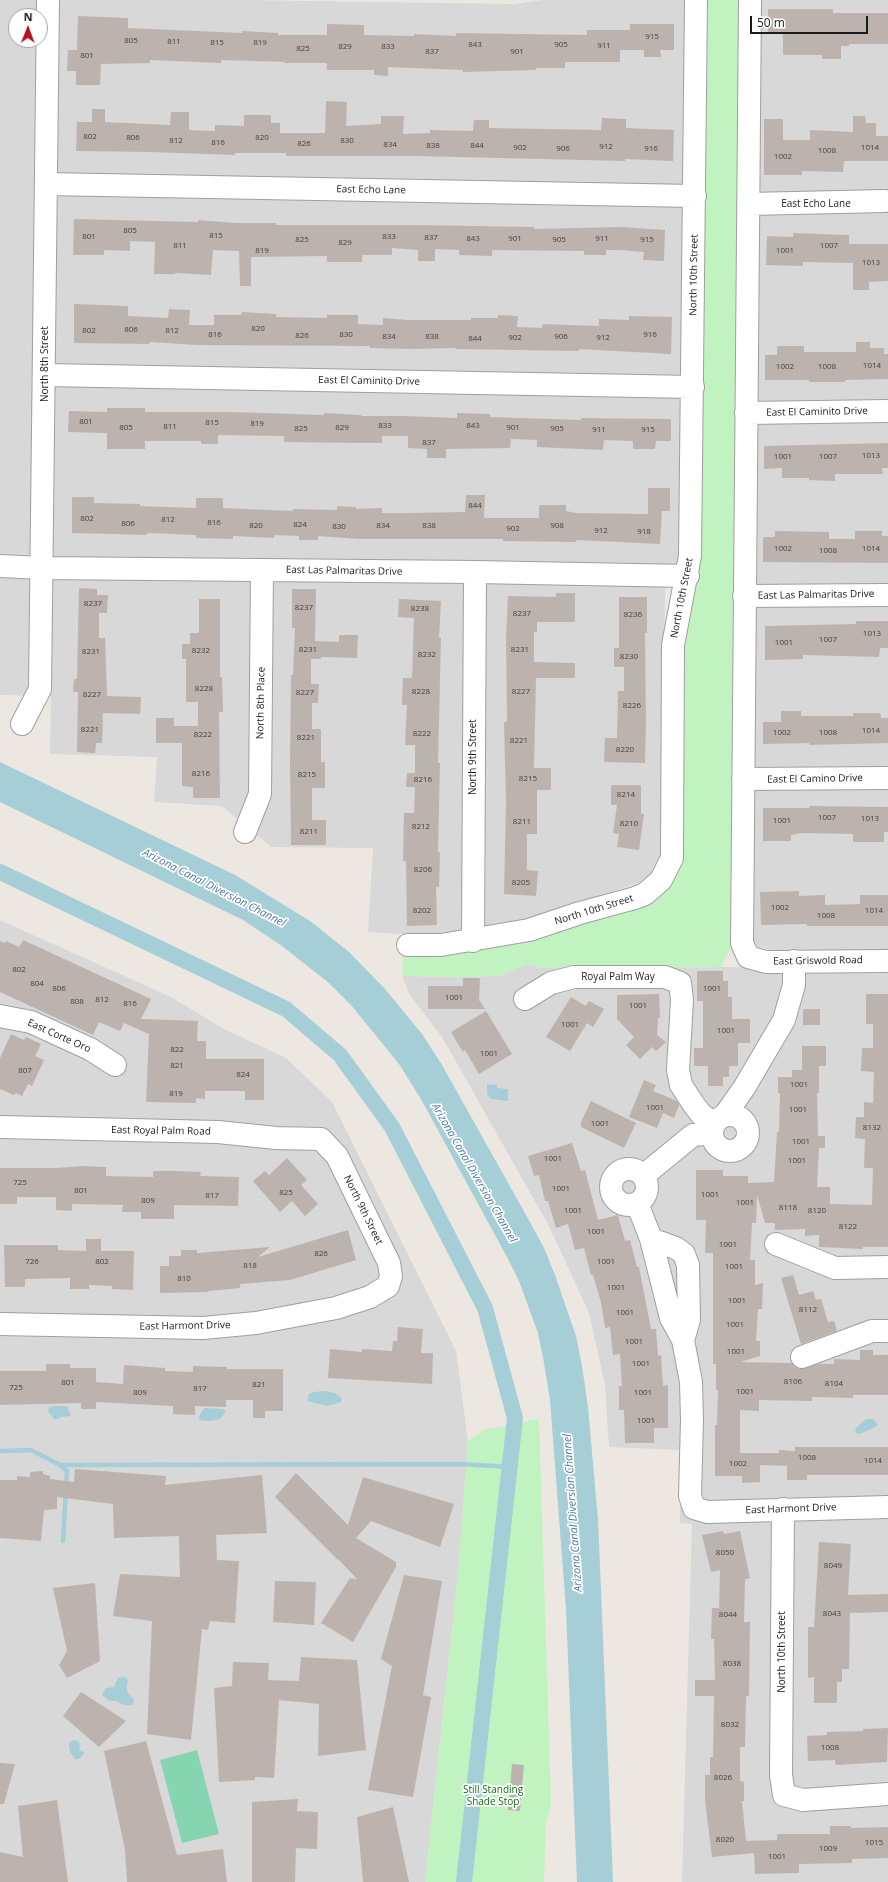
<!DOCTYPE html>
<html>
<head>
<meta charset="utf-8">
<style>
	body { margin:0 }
	#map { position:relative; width:888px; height:1882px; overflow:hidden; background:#ece7e1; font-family:"Open Sans",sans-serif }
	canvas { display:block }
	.north { position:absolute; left:8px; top:8px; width:40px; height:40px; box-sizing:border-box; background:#fff; border:1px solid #a4a4a4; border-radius:50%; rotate:1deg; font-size:11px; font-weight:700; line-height:16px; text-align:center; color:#1b1b1b }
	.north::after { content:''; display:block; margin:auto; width:14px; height:18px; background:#b4121e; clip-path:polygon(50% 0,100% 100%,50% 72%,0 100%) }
	.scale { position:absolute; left:750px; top:16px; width:118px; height:18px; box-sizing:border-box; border:2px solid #1b1b1b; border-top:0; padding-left:5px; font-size:12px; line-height:14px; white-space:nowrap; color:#1b1b1b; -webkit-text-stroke:3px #fff; paint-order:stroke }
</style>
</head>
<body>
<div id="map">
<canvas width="888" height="1882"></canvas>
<div class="north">N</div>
<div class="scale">50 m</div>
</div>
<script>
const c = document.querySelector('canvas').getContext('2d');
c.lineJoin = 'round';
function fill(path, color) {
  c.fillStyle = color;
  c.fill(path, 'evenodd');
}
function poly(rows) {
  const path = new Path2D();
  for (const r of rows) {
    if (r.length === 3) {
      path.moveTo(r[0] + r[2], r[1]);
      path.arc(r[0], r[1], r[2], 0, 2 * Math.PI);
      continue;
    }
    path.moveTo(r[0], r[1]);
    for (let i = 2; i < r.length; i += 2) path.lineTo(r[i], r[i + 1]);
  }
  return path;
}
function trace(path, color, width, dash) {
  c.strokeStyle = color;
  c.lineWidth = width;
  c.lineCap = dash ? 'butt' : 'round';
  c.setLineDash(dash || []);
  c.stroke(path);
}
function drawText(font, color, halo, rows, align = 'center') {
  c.font = font + ' "Open Sans",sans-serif';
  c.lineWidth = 3.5;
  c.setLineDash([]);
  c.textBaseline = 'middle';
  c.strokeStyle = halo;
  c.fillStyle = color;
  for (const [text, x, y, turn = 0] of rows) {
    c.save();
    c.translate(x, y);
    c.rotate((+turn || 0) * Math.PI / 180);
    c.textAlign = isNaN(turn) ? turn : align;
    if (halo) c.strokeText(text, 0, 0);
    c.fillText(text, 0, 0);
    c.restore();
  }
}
fill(poly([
	[0,0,240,0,514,4,543,0,688,0,682,559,665,591,662,858,649,879,515,925,451,937,368,932,373,848,271,847,222,806,154,802,157,757,50,754,51,696,0,695],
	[16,16,40,16,40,40,16,40],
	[756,0,888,0,888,951,777,951,758,947,751,938],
	[0,920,171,997,222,1028,286,1058,332,1102,456,1351,468,1441,459,1564,425,1882,0,1882,0,1139,219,1143,0,1117],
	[527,964,544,968,721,967,888,969,888,1882,682,1882,692,1523,680,1524,681,1450,609,1447,605,1385,589,1313,549,1226,442,1037,410,995,402,976,474,977,502,975]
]), '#d9d8d8');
fill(poly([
	[702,0,742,0,731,947,721,967,544,968,527,964,502,975,474,977,402,976,403,955,412,955,667,885,680,645],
	[539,1419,551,1804,546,1823,544,1882,425,1882,459,1564,468,1441,484,1430]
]), '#c1f3c1');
fill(poly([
	[197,1750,219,1834,182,1843,160,1760]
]), '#85d5b0');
fill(poly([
	[0,762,235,875,310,921,349,952,385,989,422,1034,442,1065,526,1215,544,1248,555,1275,576,1336,582,1366,588,1407,598,1520,601,1591,613,1882,577,1882,566,1609,550,1400,543,1357,538,1333,519,1281,507,1257,421,1099,399,1064,351,1005,329,983,282,946,243,920,0,802],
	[487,1084,497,1085,497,1088,508,1089,508,1101,491,1099,487,1094],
	[325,1391,335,1393,342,1398,341,1402,327,1406,307,1401,309,1394,314,1392],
	[54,1406,67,1406,71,1416,61,1417,55,1420,48,1411,49,1407],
	[205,1408,223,1409,226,1411,220,1419,209,1421,199,1420,200,1414],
	[866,1419,873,1419,877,1423,877,1426,860,1434,856,1433,855,1429],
	[124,1677,128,1679,127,1688,128,1693,134,1699,133,1705,124,1705,116,1701,110,1701,102,1695,106,1688,114,1687,118,1678],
	[72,1740,78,1741,80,1745,79,1750,83,1752,84,1754,79,1759,75,1759,70,1752,69,1744]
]), '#a5ced6');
trace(poly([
	[0,1451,31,1450,60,1465,67,1471,63,1541],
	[60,1465,460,1464,510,1467]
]), '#a5ced6', 4.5);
trace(poly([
	[0,872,286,1009,340,1055,392,1127,485,1308,515,1418,464,1882]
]), '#a5ced6', 16);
fill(poly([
	[768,9,833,9,833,13,888,13,888,44,849,44,849,46,841,46,841,59,822,59,822,55,783,55,783,34,768,34],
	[78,16,128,18,128,28,242,33,242,31,278,33,278,35,327,35,327,24,364,25,364,35,414,36,414,34,456,36,456,33,587,35,587,30,630,30,630,24,674,24,674,50,660,50,661,57,644,57,644,50,620,50,620,62,565,62,565,68,536,68,536,70,463,72,463,70,388,67,388,76,374,75,374,70,327,70,327,63,285,63,285,62,221,60,221,63,150,60,150,63,101,64,100,85,76,85,76,71,67,71,68,50,77,50],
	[326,101,347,102,346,126,381,124,381,116,404,116,403,134,430,133,430,130,473,131,474,120,489,120,489,128,601,130,602,118,626,119,626,128,674,130,673,161,625,159,625,161,415,156,286,156,286,153,235,153,235,155,151,152,76,151,77,122,92,122,92,109,105,109,105,122,170,125,171,112,189,112,189,130,215,131,215,125,244,126,244,115,271,115,271,123,280,123,280,133,325,133],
	[853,116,865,116,866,123,876,123,876,136,888,136,888,161,844,161,843,172,802,171,802,175,764,175,764,119,783,119,783,140,810,140,810,130,853,132],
	[74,219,155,221,198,222,198,220,235,223,276,223,276,225,413,225,534,227,534,229,621,227,665,230,664,261,643,260,644,252,620,250,606,250,606,255,584,255,584,251,492,250,492,256,459,255,459,250,435,249,435,261,418,261,418,250,392,248,392,255,362,255,362,262,327,262,327,256,251,257,251,286,240,286,239,251,213,250,211,275,175,273,175,274,154,274,155,242,130,241,130,251,104,250,104,255,73,255],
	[793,233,849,235,849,244,888,244,888,281,869,282,869,290,853,290,853,263,803,262,803,266,766,265,767,236,793,237],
	[74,304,128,306,128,316,168,318,169,309,190,310,189,325,214,325,214,315,241,315,242,312,276,314,276,317,327,318,327,315,358,315,358,324,383,325,383,318,408,320,471,320,471,318,498,318,498,315,518,316,517,327,542,328,543,324,599,326,599,319,629,320,629,316,672,317,671,354,579,349,579,351,456,349,456,348,408,349,370,348,370,346,197,345,150,342,149,344,74,343],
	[856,342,870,342,870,348,884,348,884,354,888,354,888,379,845,380,845,382,809,382,809,380,765,380,765,355,777,355,777,346,804,346,804,352,856,352],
	[107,408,145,408,145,412,231,412,324,415,324,413,361,415,361,416,404,416,457,418,457,413,490,414,490,417,581,420,581,418,671,419,671,441,656,441,655,449,633,449,633,441,604,440,603,450,537,447,537,440,511,439,510,448,446,449,446,458,427,458,427,449,408,448,408,436,382,436,382,443,360,443,284,442,284,436,218,435,218,444,201,444,201,441,145,441,145,449,107,449,107,433,68,432,69,411,107,412],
	[888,443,888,468,882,468,883,474,835,474,835,481,809,480,809,478,782,478,782,468,764,469,764,446],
	[648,488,670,488,670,511,662,511,660,544,576,540,576,542,503,541,503,539,359,539,318,536,318,540,299,540,299,536,274,535,274,538,233,536,233,539,196,538,196,535,147,533,147,535,72,533,72,497,94,497,94,503,140,504,140,506,196,508,196,498,223,498,223,508,293,511,293,509,337,510,337,506,356,507,356,509,382,508,382,513,411,513,465,512,466,495,485,495,484,518,539,518,539,505,566,505,566,511,576,513,648,514],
	[775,531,829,532,829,539,855,539,855,531,882,531,882,536,888,536,888,563,763,562,763,537,775,537],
	[79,588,97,589,97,595,108,595,107,613,99,613,99,638,105,638,107,696,141,697,140,714,103,713,102,743,96,743,95,753,77,752,78,692,73,692,74,679,77,679],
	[292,589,316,589,315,641,339,642,339,635,358,635,357,658,321,657,321,659,311,659,311,684,319,684,318,703,312,703,312,729,321,729,321,762,325,762,325,788,312,788,312,820,326,820,326,845,291,845,290,762,291,675,293,675,295,628,292,628],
	[556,593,575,593,575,622,537,622,537,632,534,632,534,662,575,663,575,678,536,678,534,768,551,768,551,790,537,790,537,834,527,834,527,870,538,871,536,896,504,894,506,802,504,722,507,722,506,637,508,596,556,597],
	[619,597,647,597,647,633,645,633,646,722,645,763,604,762,605,738,617,738,618,691,624,691,624,667,614,667,614,648,619,648],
	[199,599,220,599,220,677,222,677,223,712,219,712,220,798,193,798,193,787,182,786,182,743,156,743,156,718,174,718,174,726,198,726,198,702,186,702,186,659,182,659,182,644,190,644,190,633,199,633],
	[399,599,441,601,439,638,441,638,438,763,440,763,438,852,440,852,439,887,436,887,437,925,407,926,406,861,403,861,404,813,414,813,415,787,406,787,407,773,415,773,415,745,405,745,407,705,402,705,403,678,412,678,414,618,398,617],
	[856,621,888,621,888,648,880,648,879,657,803,655,803,659,765,660,765,626,856,624],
	[781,711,801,711,801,716,853,716,853,713,880,713,881,718,888,718,888,743,809,745,809,743,763,744,763,722,781,722],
	[611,785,641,785,641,814,644,814,639,850,617,847,619,834,613,833,617,805,611,805],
	[810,806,888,807,888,832,884,832,884,842,853,842,853,834,801,833,791,835,791,841,763,841,763,808,809,808],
	[799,891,799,896,825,895,825,905,860,904,860,895,888,895,888,926,807,926,807,924,761,925,760,892],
	[23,940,151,999,141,1019,198,1021,197,1041,206,1041,206,1059,264,1059,264,1100,245,1100,245,1091,205,1091,205,1099,196,1098,196,1103,146,1102,149,1034,124,1023,120,1031,99,1022,93,1035,0,992,0,941,5,943,6,941,19,947],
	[697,971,723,971,723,981,728,981,728,997,732,997,732,1019,750,1019,750,1043,738,1043,738,1066,729,1066,729,1077,723,1077,723,1086,708,1086,708,1066,694,1066,694,1048,703,1048,703,1001,697,1001],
	[463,978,480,978,479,1000,485,1009,428,1009,428,986,463,986],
	[659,994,660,1018,658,1018,657,1035,666,1042,656,1051,652,1047,640,1059,626,1045,634,1037,617,1019,617,995],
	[866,994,888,994,888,1247,863,1247,863,1249,819,1247,819,1235,805,1236,805,1229,775,1230,775,1223,765,1223,757,1195,756,1223,752,1223,750,1260,755,1260,755,1285,763,1283,762,1309,758,1309,756,1341,760,1341,760,1356,740,1362,792,1363,794,1367,800,1369,819,1364,834,1364,834,1359,860,1360,860,1350,873,1350,873,1355,888,1355,888,1395,853,1395,853,1398,812,1397,812,1401,759,1400,759,1411,740,1410,740,1453,779,1453,779,1450,795,1451,795,1447,888,1447,888,1475,807,1475,807,1480,787,1480,787,1466,760,1465,760,1482,742,1483,742,1476,715,1476,715,1425,717,1425,718,1390,716,1390,716,1364,713,1364,713,1253,705,1253,706,1220,696,1220,696,1170,723,1170,723,1176,748,1176,748,1183,774,1182,777,1132,779,1132,780,1093,778,1093,778,1077,792,1077,792,1070,802,1070,802,1046,826,1046,826,1066,819,1066,819,1093,817,1093,818,1136,825,1136,825,1148,819,1148,817,1187,830,1187,830,1204,872,1205,873,1168,864,1168,865,1139,855,1138,856,1117,864,1117,864,1102,873,1103,874,1072,861,1071,862,1048,873,1048,873,1024,866,1024],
	[571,997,586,1006,589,1001,604,1009,593,1027,587,1023,570,1051,546,1037],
	[803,1009,820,1009,820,1025,803,1025],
	[486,1011,512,1054,479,1074,465,1050,463,1052,451,1032],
	[11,1034,24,1040,26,1037,41,1044,35,1056,44,1060,32,1086,28,1084,22,1096,16,1093,14,1095,0,1089,0,1058],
	[644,1080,656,1085,653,1091,677,1101,679,1105,674,1118,663,1113,657,1128,629,1117],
	[591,1101,636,1123,624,1148,581,1127,581,1122],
	[572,1143,581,1171,585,1170,598,1220,618,1215,625,1241,630,1240,637,1267,639,1267,651,1329,656,1329,658,1356,661,1355,663,1386,668,1385,668,1428,654,1428,654,1443,625,1443,624,1410,619,1410,619,1386,622,1386,620,1354,613,1355,610,1327,605,1328,601,1302,593,1275,591,1275,584,1248,575,1250,568,1224,556,1228,548,1201,545,1201,539,1175,534,1176,528,1156],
	[287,1158,307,1180,301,1185,318,1204,305,1216,292,1201,280,1212,253,1181,265,1171,269,1175],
	[84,1166,106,1167,106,1176,153,1177,153,1171,174,1171,201,1172,200,1176,239,1177,238,1206,174,1205,174,1219,141,1219,141,1212,122,1212,123,1205,72,1204,72,1211,56,1210,56,1197,17,1197,17,1204,0,1204,0,1168,57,1168],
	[348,1230,356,1260,290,1280,240,1284,240,1288,208,1291,208,1292,160,1293,160,1266,169,1266,169,1256,181,1256,181,1250,197,1250,197,1253,270,1247,258,1257],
	[86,1239,101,1239,101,1251,134,1251,133,1290,112,1289,112,1286,89,1285,89,1289,70,1289,70,1278,25,1279,25,1287,5,1287,4,1245,58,1245,58,1250,86,1251],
	[793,1275,799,1295,813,1291,816,1300,821,1299,828,1322,834,1321,837,1331,801,1344,781,1278],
	[398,1327,423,1329,421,1353,433,1353,432,1384,328,1378,330,1349,362,1352,362,1349,392,1351,393,1341,397,1341],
	[46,1364,70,1364,70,1368,96,1368,96,1382,123,1384,124,1365,165,1368,165,1371,193,1372,193,1366,227,1367,227,1369,283,1369,283,1411,265,1411,265,1418,253,1418,253,1400,226,1400,226,1407,195,1406,195,1415,173,1414,173,1406,96,1402,96,1409,81,1409,81,1403,0,1405,0,1371,46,1371],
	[75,1469,166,1476,165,1485,262,1475,267,1533,216,1535,217,1560,239,1561,235,1623,210,1621,208,1630,202,1629,191,1740,147,1734,152,1621,113,1616,120,1574,180,1577,179,1536,114,1538,113,1504,57,1497,57,1509,44,1510,41,1541,0,1538,0,1480,17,1480,17,1476,30,1477,30,1472,43,1471,43,1474,50,1476,50,1479,74,1482],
	[296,1473,348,1525,363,1477,454,1504,440,1547,371,1521,356,1538,396,1562,396,1567,353,1642,321,1623,350,1578,357,1579,338,1559,337,1561,337,1559,275,1497],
	[723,1531,724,1534,740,1531,750,1578,745,1579,744,1622,750,1622,749,1696,746,1696,745,1747,740,1747,740,1781,744,1782,744,1801,742,1801,746,1841,777,1840,777,1834,830,1834,830,1826,851,1826,851,1828,888,1827,888,1858,852,1859,852,1863,799,1864,799,1873,755,1874,754,1853,712,1857,705,1800,705,1775,710,1775,710,1757,713,1757,714,1696,695,1696,695,1680,715,1680,714,1639,711,1639,712,1608,719,1608,720,1570,711,1572,702,1535],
	[819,1542,851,1544,848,1595,888,1594,888,1612,850,1613,849,1669,842,1669,842,1682,837,1682,837,1703,814,1703,814,1677,808,1678,808,1627,814,1627],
	[404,1575,442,1581,423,1695,431,1697,413,1797,368,1790,392,1666,381,1659],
	[275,1581,316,1582,314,1625,273,1622],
	[95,1583,100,1661,67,1678,59,1665,67,1651,53,1588],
	[301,1657,357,1660,366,1750,318,1756,319,1704,279,1700,274,1778,255,1777,255,1780,219,1782,214,1688,232,1686,233,1662,269,1663,268,1680,299,1681],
	[81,1692,126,1721,99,1747,63,1716],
	[888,1728,887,1762,836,1765,835,1760,808,1761,807,1736,827,1735,827,1732,863,1731,863,1729],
	[146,1741,177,1855,223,1849,227,1882,127,1882,125,1850,104,1751],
	[0,1763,15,1764,4,1804,0,1804],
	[512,1764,524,1765,520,1811,508,1810],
	[298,1799,297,1811,318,1812,317,1849,296,1848,295,1882,252,1882,252,1802],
	[57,1800,68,1882,0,1882,0,1852,23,1857,18,1806],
	[393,1807,409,1882,363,1882,357,1817]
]), '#bcb3ae');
const minor = poly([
	[750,0,742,943,748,957,766,962,888,961],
	[46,184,695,196],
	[748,204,885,201],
	[45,375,693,387],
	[746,413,888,411],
	[0,566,42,568,475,572,688,576],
	[744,596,888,595],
	[22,724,40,689,48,0],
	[743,779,888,778],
	[245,832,260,794,262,570],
	[473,941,475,572],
	[408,945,441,945,529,930,580,913,635,898,645,894,661,880,672,858,673,645,690,556,696,0],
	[525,999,551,983,574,977,665,977,680,983,682,1000,678,1070,681,1085,694,1105,701,1114,714,1124],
	[0,1016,31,1022,90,1049,115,1065],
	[730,1133,18],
	[725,1115,744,1088,784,1020,794,985,794,961],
	[0,1127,218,1132,276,1138,321,1139,337,1156,389,1263,391,1276,388,1286,370,1297,336,1308,256,1323,203,1328,0,1324],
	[629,1187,18],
	[643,1176,693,1135,712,1133],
	[637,1203,651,1239,671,1318,683,1340,691,1382,692,1420,690,1496,694,1508,707,1512,888,1507],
	[651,1239,676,1248,684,1254,688,1265,689,1320,683,1340],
	[776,1244,835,1268,888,1267],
	[802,1357,872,1331,888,1331],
	[783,1509,781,1775,784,1795,803,1800,888,1794]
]);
trace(minor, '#9f9f9f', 24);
trace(minor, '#fff', 22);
drawText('8px', '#434140', null, [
	["915",652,37],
	["805",131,41],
	["811",174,42],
	["815",217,43],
	["819",260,43],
	["843",475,45],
	["905",561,45],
	["911",604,46],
	["829",345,47],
	["833",388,47],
	["825",303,49],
	["837",432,52],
	["901",517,52],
	["801",87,56],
	["802",90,137],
	["806",133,138],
	["820",262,138],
	["812",176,141],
	["830",347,141],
	["816",218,143],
	["826",304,144],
	["834",390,145],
	["838",433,146],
	["844",477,146],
	["912",606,147],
	["902",520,148],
	["1014",870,148],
	["906",563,149],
	["916",651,149],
	["1008",827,151],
	["1002",783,157],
	["805",130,231],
	["815",216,236],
	["801",89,237],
	["833",389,237],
	["837",431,238],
	["843",473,239],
	["901",515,239],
	["911",602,239],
	["825",302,240],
	["905",559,240],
	["915",647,240],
	["829",345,243],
	["811",180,246],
	["1007",829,246],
	["819",262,251],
	["1001",785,251],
	["1013",871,263],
	["820",258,329],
	["806",131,330],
	["802",89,331],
	["812",172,331],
	["816",215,335],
	["830",346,335],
	["916",650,335],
	["826",302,336],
	["834",389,337],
	["838",432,337],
	["906",561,337],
	["902",515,338],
	["912",603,338],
	["844",475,339],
	["1014",872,366],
	["1002",785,367],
	["1008",827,367],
	["801",86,422],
	["815",212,423],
	["819",257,424],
	["833",385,426],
	["843",473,426],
	["811",170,427],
	["805",126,428],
	["829",342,428],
	["901",513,428],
	["825",301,429],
	["905",557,429],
	["911",599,430],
	["915",648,430],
	["837",429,443],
	["1013",871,456],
	["1001",783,457],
	["1007",828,457],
	["844",475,506],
	["802",87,519],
	["812",168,520],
	["816",214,523],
	["806",128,524],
	["824",300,525],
	["820",256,526],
	["834",383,526],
	["838",429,526],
	["908",557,526],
	["830",339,527],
	["902",513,529],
	["912",601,531],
	["918",644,532],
	["1002",783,549],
	["1014",871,549],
	["1008",828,551],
	["8237",93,604],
	["8237",304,608],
	["8238",420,609],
	["8237",522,614],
	["8236",633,615],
	["1013",872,634],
	["1007",828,640],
	["1001",784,643],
	["8231",308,650],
	["8231",520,650],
	["8232",201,651],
	["8231",91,652],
	["8232",427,655],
	["8230",629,657],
	["8228",204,689],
	["8228",421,692],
	["8227",521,692],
	["8227",305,693],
	["8227",92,695],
	["8226",632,706],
	["8221",90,730],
	["1014",871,731],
	["1002",782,733],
	["1008",828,733],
	["8222",422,734],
	["8222",203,735],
	["8221",306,738],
	["8221",519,741],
	["8220",625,750],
	["8216",201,774],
	["8215",307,775],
	["8215",528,779],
	["8216",423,780],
	["8214",626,795],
	["1007",827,818],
	["1013",870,819],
	["1001",782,821],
	["8211",522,822],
	["8210",629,824],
	["8212",421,827],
	["8211",309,832],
	["8206",423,870],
	["8205",521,883],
	["1002",780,908],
	["8202",422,911],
	["1014",874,911],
	["1008",826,916],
	["802",19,970],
	["804",37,984],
	["806",59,989],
	["1001",712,989],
	["1001",454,998],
	["812",102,1000],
	["808",77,1002],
	["816",130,1004],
	["1001",638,1006],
	["1001",570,1025],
	["1001",726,1031],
	["822",177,1050],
	["1001",489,1054],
	["821",177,1066],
	["807",25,1071],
	["824",243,1075],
	["1001",799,1085],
	["819",176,1094],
	["1001",655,1108],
	["1001",798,1110],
	["1001",600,1124],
	["8132",872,1128],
	["1001",801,1142],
	["1001",553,1159],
	["1001",797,1161],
	["725",20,1183],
	["1001",561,1189],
	["801",81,1191],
	["825",286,1193],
	["1001",710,1195],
	["817",212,1196],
	["809",148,1201],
	["1001",745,1203],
	["8118",788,1208],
	["1001",573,1211],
	["8120",817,1211],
	["8122",848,1227],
	["1001",596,1232],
	["1001",728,1245],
	["826",321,1254],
	["726",32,1262],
	["802",102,1262],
	["1001",606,1262],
	["818",250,1266],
	["1001",734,1267],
	["810",184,1279],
	["1001",616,1288],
	["1001",737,1301],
	["8112",808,1310],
	["1001",625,1313],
	["1001",735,1325],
	["1001",634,1342],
	["1001",736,1352],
	["1001",641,1364],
	["8106",793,1382],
	["801",68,1383],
	["8104",834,1384],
	["821",259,1385],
	["725",16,1388],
	["817",200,1389],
	["1001",745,1392],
	["809",140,1393],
	["1001",643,1393],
	["1001",646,1421],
	["1008",807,1458],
	["1014",873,1461],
	["1002",738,1464],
	["8050",725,1553],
	["8049",833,1566],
	["8043",832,1614],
	["8044",728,1615],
	["8038",732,1664],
	["8032",730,1725],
	["1008",830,1748],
	["8026",723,1778],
	["8020",725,1840],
	["1015",874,1843],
	["1009",828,1849],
	["1001",777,1857]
]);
drawText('10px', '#1b1b1b', '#fff', [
	["East Echo Lane",371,190,1],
	["East Echo Lane",816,204],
	["North 10th Street",694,275,-89],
	["North 8th Street",45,364,-90],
	["East El Caminito Drive",369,381,1],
	["East El Caminito Drive",817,412,-1],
	["East Las Palmaritas Drive",344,571,1],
	["East Las Palmaritas Drive",816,595,-1],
	["North 10th Street",682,598,-79],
	["North 8th Place",261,703,-89],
	["North 9th Street",473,757,-90],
	["East El Camino Drive",815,779,-1],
	["North 10th Street",594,910,-17],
	["East Griswold Road",818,961,-1],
	["Royal Palm Way",618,977],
	["East Corte Oro",59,1036,24],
	["East Royal Palm Road",161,1131,1],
	["North 9th Street",363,1210,64],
	["East Harmont Drive",185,1326,-1],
	["East Harmont Drive",791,1509,-2],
	["North 10th Street",782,1652,-90]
]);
drawText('10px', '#146e15', '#fff', [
	["Still Standing",493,1790],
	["Shade Stop",493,1802]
]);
drawText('italic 11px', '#4e7a9a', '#fff', [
	["Arizona Canal Diversion Channel",214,888,27],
	["Arizona Canal Diversion Channel",474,1173,60],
	["Arizona Canal Diversion Channel",573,1513,-94]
]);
</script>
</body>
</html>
